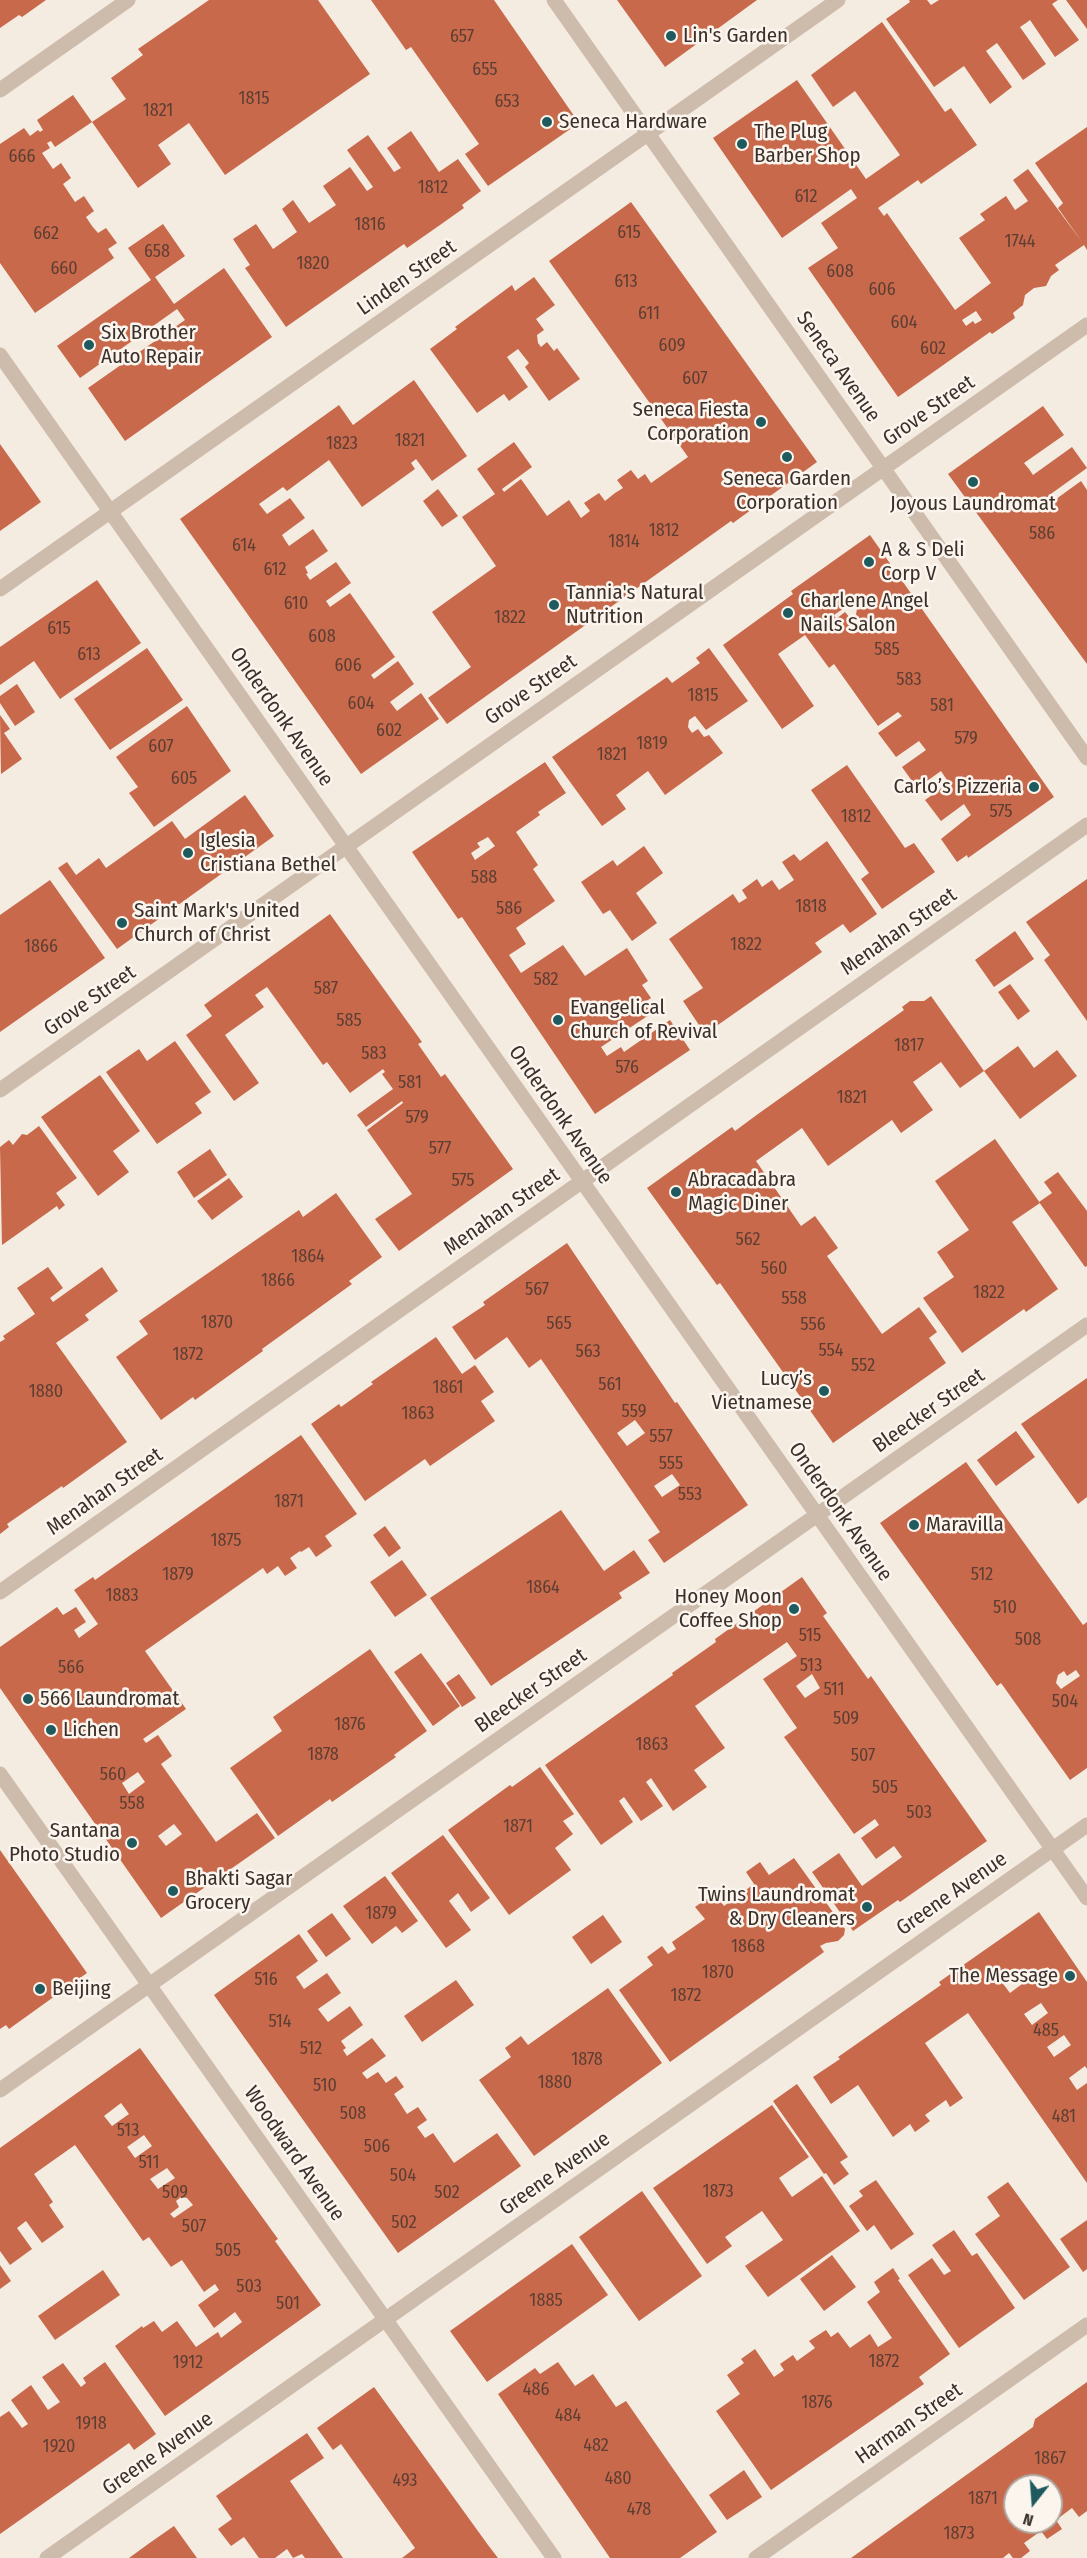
<!DOCTYPE html>
<html>
<head>
<meta charset="utf-8">
<style>
	body { margin:0 }
	#map { position:relative; width:1087px; height:2558px; overflow:hidden; background:#f4ebe1; font-family:"Fira Sans Condensed",sans-serif }
	canvas { display:block }
	.north { position:absolute; left:1003px; top:2474px; width:60px; height:60px; box-sizing:border-box; background:#fbf5ee; border:2px solid #aea6a0; border-radius:50%; rotate:197deg; font-size:16px; font-weight:700; line-height:24px; text-align:center; color:#3b302b }
	.north::after { content:''; display:block; margin:auto; width:21px; height:27px; background:#1f5a5e; clip-path:polygon(50% 0,100% 100%,50% 72%,0 100%) }
</style>
</head>
<body>
<div id="map">
<canvas width="1087" height="2558"></canvas>
<div class="north">N</div>
</div>
<script>
const c = document.querySelector('canvas').getContext('2d');
c.lineJoin = 'round';
function fill(path, color) {
  c.fillStyle = color;
  c.fill(path, 'evenodd');
}
function poly(rows) {
  const path = new Path2D();
  for (const r of rows) {
    path.moveTo(r[0], r[1]);
    for (let i = 2; i < r.length; i += 2) path.lineTo(r[i], r[i + 1]);
  }
  return path;
}
function trace(path, color, width, dash) {
  c.strokeStyle = color;
  c.lineWidth = width;
  c.lineCap = dash ? 'butt' : 'round';
  c.setLineDash(dash || []);
  c.stroke(path);
}
function drawText(font, color, halo, rows, align = 'center') {
  c.font = font + ' "Fira Sans Condensed",sans-serif';
  c.lineWidth = 5;
  c.setLineDash([]);
  c.textBaseline = 'middle';
  c.strokeStyle = halo;
  c.fillStyle = color;
  for (const [text, x, y, turn = 0] of rows) {
    c.save();
    c.translate(x, y);
    c.rotate((+turn || 0) * Math.PI / 180);
    c.textAlign = isNaN(turn) ? turn : align;
    if (halo) c.strokeText(text, 0, 0);
    c.fillText(text, 0, 0);
    c.restore();
  }
}
fill(poly([
	[0,0,46,0,22,17,19,15,0,28],
	[209,0,318,0,370,74,225,175,189,123,158,145,171,164,138,188,92,122,126,99,111,78,143,55,138,49],
	[371,0,494,0,579,123,488,186,465,154,479,144,411,47,406,50],
	[617,0,757,0,665,67],
	[909,0,927,0,931,5,939,0,1058,0,1052,4,1079,40,1055,57,1030,20,1026,23,1020,27,1046,64,1023,80,997,43,986,51,1012,87,990,104,964,66,934,87,886,19,910,2],
	[1066,0,1087,0,1087,29],
	[882,22,945,112,951,108,977,145,921,184,918,180,878,208,884,216,887,213,955,310,991,283,959,238,985,220,980,214,1006,196,1015,210,1028,201,1013,180,1028,169,1082,242,1058,208,1063,203,1035,163,1087,127,1087,250,1084,245,1055,265,1059,270,1051,276,1046,286,1034,288,1025,295,1023,305,1013,313,1015,318,992,334,990,332,898,397,808,268,838,248,821,223,857,198,851,189,782,238,713,138,797,80,866,179,900,155,855,91,833,107,811,75],
	[976,311,982,320,975,324,973,321,966,326,962,320],
	[73,95,92,122,55,147,51,141,47,143,50,148,42,153,53,169,61,163,71,178,63,184,75,202,84,196,94,211,86,217,92,226,98,233,106,228,117,243,108,249,114,258,35,313,0,263,0,144,24,128,30,136,38,130,40,132,43,130,37,120],
	[411,131,439,172,458,159,481,191,462,205,464,208,440,225,407,248,404,244,286,327,245,268,250,265,233,239,256,224,273,249,297,232,282,209,293,200,309,223,336,205,323,186,350,167,367,191,373,187,347,150,368,135,394,172,401,168,387,148],
	[631,202,817,462,733,523,731,521,447,724,428,698,471,667,432,612,496,566,462,517,495,494,477,469,514,442,532,467,502,489,504,492,521,479,547,516,569,500,581,518,590,511,584,503,599,493,605,501,615,493,623,488,617,480,631,470,638,479,645,474,651,483,688,457,549,261],
	[163,224,185,256,155,277,174,304,224,268,272,337,125,441,88,388,185,320,177,309,80,378,57,346,151,280,128,248],
	[534,277,555,305,536,319,544,330,537,335,538,343,541,347,547,342,554,351,557,348,580,379,549,401,525,367,529,363,518,349,507,357,528,387,509,401,504,394,477,413,430,349,457,329,455,327,512,285,515,291],
	[414,380,467,456,432,481,416,459,411,463,415,469,362,507,329,460,287,491,283,487,259,504,267,514,290,498,305,518,282,535,285,540,289,546,313,529,328,551,305,567,308,573,306,574,310,580,336,562,351,583,326,601,330,607,350,593,395,657,371,675,374,679,398,661,414,684,390,702,397,711,421,693,439,719,361,774,180,519,339,405,353,425],
	[1043,406,1064,435,1024,463,1029,469,1033,475,1072,447,1087,468,1048,496,1052,502,1081,481,1087,490,1087,664,948,474],
	[0,444,41,502,0,531],
	[438,489,458,516,442,527,423,501],
	[870,535,1054,797,968,858,967,855,957,862,941,839,971,815,964,804,941,821,925,800,949,783,941,771,917,788,902,767,926,750,922,745,919,741,896,757,878,733,902,716,898,712,878,726,834,664,829,668,805,635,778,654,814,706,782,729,723,645,793,594,791,591],
	[853,602,857,608,856,615,851,619,845,612,836,619,834,615],
	[97,580,141,643,60,699,34,661,0,685,0,647],
	[147,648,183,700,110,750,74,699],
	[709,648,748,701,706,730,695,716,689,720,688,727,692,733,698,729,704,737,709,735,723,753,665,795,648,771,616,795,626,809,602,826,552,757,667,677,672,683,700,663,696,658],
	[17,684,35,712,15,726,0,703,0,696],
	[187,706,231,771,154,827,129,793,138,787,116,757],
	[0,715,10,729,4,733,22,759,1,774],
	[545,762,566,793,538,812,540,815,516,832,538,865,533,869,555,901,516,928,526,944,509,955,521,973,563,945,585,976,627,948,648,981,642,985,651,998,645,1002,652,1013,601,1047,607,1056,621,1047,624,1052,670,1020,690,1050,595,1114,462,917,458,919,412,852],
	[488,837,495,846,475,860,471,853,480,847,477,843],
	[847,765,905,848,914,843,935,872,882,909,861,879,869,873,811,790],
	[245,795,274,836,117,949,58,868,67,862,76,875,99,858,106,868,172,821,185,839],
	[827,841,877,914,850,933,843,924,815,943,822,952,705,1034,683,1001,703,988,669,939,733,894,739,903,747,898,742,890,757,879,762,887,772,880,779,890,794,880,782,862,794,854,800,861],
	[644,846,663,873,636,893,657,923,632,941,610,910,603,914,581,882,613,860,617,866],
	[1087,879,1087,1021,1044,960,1050,955,1026,922],
	[50,880,105,958,0,1032,0,915],
	[330,914,422,1042,418,1044,441,1077,445,1074,513,1169,399,1251,375,1219,412,1194,367,1130,403,1103,402,1101,366,1127,357,1115,393,1089,382,1074,385,1072,383,1069,350,1093,327,1062,323,1065,267,987,255,995,264,1007,225,1035,259,1083,234,1101,186,1035,212,1016,204,1005],
	[1015,931,1034,959,994,987,975,960],
	[1010,984,1030,1011,1018,1020,998,992],
	[931,996,984,1071,1018,1046,1034,1068,1057,1050,1077,1076,1020,1119,984,1071,960,1088,941,1062,913,1082,933,1110,901,1133,892,1120,828,1166,802,1128,756,1161,801,1226,815,1216,838,1248,827,1256,882,1334,919,1307,937,1332,929,1338,946,1363,833,1443,720,1283,717,1285,647,1188,732,1127,735,1131,758,1114,904,1010,902,1007,910,1001,924,1001],
	[175,1041,211,1092,195,1103,202,1113,157,1144,106,1072,139,1049,147,1061],
	[100,1075,140,1131,113,1151,129,1172,98,1196,41,1117],
	[39,1126,77,1178,56,1193,65,1205,59,1210,57,1206,2,1245,0,1147,9,1140,13,1145,22,1134,27,1135],
	[995,1139,1040,1203,1012,1222,1058,1289,1026,1312,1024,1309,962,1353,923,1298,954,1277,937,1252,969,1230,935,1181],
	[210,1149,227,1175,194,1198,177,1172],
	[1058,1172,1087,1211,1087,1266,1085,1267,1039,1202,1052,1193,1044,1182],
	[229,1178,243,1197,212,1220,197,1201],
	[336,1193,382,1257,349,1281,352,1284,262,1349,263,1351,195,1400,193,1397,161,1420,116,1357,148,1334,139,1321,299,1210,303,1217],
	[567,1243,675,1403,677,1402,748,1505,664,1563,648,1540,660,1532,541,1359,529,1368,507,1337,475,1360,452,1327,485,1305,483,1302],
	[635,1420,645,1433,627,1446,617,1433],
	[672,1474,680,1485,662,1497,654,1486],
	[48,1267,63,1288,50,1298,53,1302,102,1267,118,1291,85,1315,89,1320,56,1343,127,1442,63,1488,62,1486,7,1524,9,1527,0,1534,0,1342,5,1339,3,1336,35,1314,17,1288],
	[436,1337,462,1374,475,1365,494,1392,481,1401,495,1421,430,1466,425,1459,365,1501,311,1424,339,1404,341,1407,373,1384,371,1382],
	[1087,1378,1087,1497,1078,1504,1021,1424],
	[1016,1431,1035,1457,996,1486,977,1460],
	[301,1435,357,1514,325,1536,332,1546,316,1557,309,1547,301,1552,300,1551,290,1558,297,1568,285,1576,278,1566,267,1574,263,1568,145,1651,186,1709,143,1739,146,1743,158,1735,172,1756,161,1764,216,1842,257,1813,275,1838,161,1918,0,1688,0,1647,57,1607,63,1615,76,1607,86,1622,74,1630,79,1638,98,1624,74,1590,93,1577,95,1580],
	[138,1772,145,1782,129,1794,122,1783],
	[174,1824,182,1834,166,1846,158,1836],
	[966,1462,1083,1625,1087,1622,1087,1768,1070,1780,1001,1683,997,1686,880,1523],
	[1076,1670,1080,1676,1061,1689,1056,1683,1058,1675,1064,1671,1067,1676],
	[561,1510,604,1571,634,1550,650,1573,619,1593,622,1598,491,1686,430,1598],
	[385,1526,401,1548,389,1557,373,1535],
	[402,1560,427,1595,395,1617,370,1582],
	[802,1577,827,1613,823,1616,868,1679,871,1676,987,1841,900,1902,898,1900,853,1931,812,1872,839,1853,862,1886,902,1857,894,1846,876,1859,861,1838,879,1825,875,1819,854,1834,784,1737,797,1728,763,1679,797,1656,787,1642,695,1706,725,1748,694,1770,707,1787,673,1811,651,1778,646,1782,663,1806,641,1821,624,1797,619,1801,633,1822,601,1845,545,1765,673,1675,672,1673,716,1642,715,1639],
	[812,1674,820,1688,805,1698,796,1686],
	[370,1649,427,1731,394,1755,396,1757,332,1802,330,1799,278,1836,230,1768,282,1731,273,1717],
	[421,1653,460,1706,433,1726,394,1672],
	[459,1674,476,1698,462,1707,446,1683],
	[540,1767,574,1814,563,1821,573,1834,555,1848,571,1870,509,1915,448,1830,510,1785,512,1787],
	[443,1835,490,1898,471,1912,458,1893,449,1901,471,1930,446,1948,391,1873],
	[0,1850,87,1973,9,2029,6,2025,0,2029],
	[794,1858,845,1929,844,1935,838,1941,826,1943,820,1946,824,1952,670,2062,619,1990,653,1965,647,1957,662,1946,668,1954,676,1949,672,1942,705,1919,695,1907,715,1893,724,1906,754,1884,746,1872,760,1862,769,1875],
	[385,1876,418,1921,402,1933,396,1926,372,1944,343,1906],
	[1039,1912,1087,1982,1087,2069,1085,2066,1069,2078,1077,2090,1087,2083,1087,2183,968,2013,925,2043,963,2098,950,2107,946,2100,925,2115,930,2121,915,2132,910,2124,893,2137,858,2085,831,2104,813,2077,840,2059,838,2057,941,1985,939,1982],
	[1018,1969,1026,1981,1010,1993,1001,1981],
	[1041,2003,1048,2013,1032,2025,1024,2014],
	[1064,2035,1071,2045,1054,2057,1047,2047],
	[332,1913,351,1939,326,1957,307,1931],
	[603,1915,622,1942,591,1964,572,1937],
	[299,1934,318,1961,296,1977,304,1989,327,1973,341,1993,318,2009,328,2022,350,2006,363,2025,341,2041,346,2048,343,2050,347,2056,372,2038,386,2056,362,2073,367,2079,378,2072,386,2083,396,2076,404,2087,394,2094,407,2114,418,2107,427,2120,417,2127,425,2138,433,2133,454,2163,497,2133,521,2166,398,2253,214,1995],
	[456,1980,474,2005,422,2042,404,2016],
	[608,1988,662,2063,534,2156,479,2080,511,2057,505,2048,521,2036,528,2045],
	[140,2048,278,2239,275,2241,321,2305,165,2416,115,2346,142,2326,143,2328,154,2321,162,2332,177,2321,196,2347,218,2332,221,2338,242,2322,235,2312,214,2328,198,2305,219,2290,215,2284,204,2292,182,2260,171,2267,149,2237,143,2241,75,2145,34,2174,53,2202,49,2205,64,2227,42,2243,26,2221,17,2228,32,2249,10,2265,0,2251,0,2148],
	[121,2103,129,2114,112,2126,104,2116],
	[144,2135,152,2146,135,2158,127,2147],
	[167,2168,175,2178,158,2189,150,2179],
	[181,2197,187,2198,193,2205,174,2218,170,2214,179,2207,176,2201],
	[797,2084,848,2157,840,2162,849,2174,834,2185,826,2173,824,2174,773,2101],
	[772,2105,809,2157,779,2178,792,2197,822,2176,860,2231,768,2297,745,2266,783,2240,762,2211,725,2237,732,2246,707,2264,653,2188],
	[876,2180,914,2234,891,2250,874,2225,867,2231,849,2206,863,2196,859,2191],
	[1008,2182,1070,2267,1024,2300,975,2234,1000,2216,987,2197],
	[642,2191,702,2276,639,2321,579,2237],
	[1087,2220,1087,2269,1083,2272,1060,2239],
	[954,2230,972,2256,977,2253,1015,2308,959,2348,908,2275,932,2258,944,2275,951,2271,932,2245],
	[572,2244,608,2295,487,2382,450,2331],
	[832,2255,856,2287,824,2311,800,2279],
	[0,2265,11,2281,0,2289],
	[893,2268,900,2279,898,2280,950,2354,919,2377,924,2384,771,2490,716,2411,740,2394,727,2375,744,2363,741,2359,755,2349,774,2377,784,2370,780,2364,793,2355,797,2361,815,2348,809,2341,826,2330,831,2337,838,2332,850,2348,870,2334,878,2347,892,2338,867,2302,880,2292,874,2282],
	[103,2270,120,2295,55,2340,38,2316],
	[105,2362,156,2434,134,2450,129,2443,0,2534,0,2417,9,2411,22,2428,28,2424,11,2400,31,2385,48,2410,60,2402,42,2377,63,2363,81,2387,86,2383,83,2378],
	[558,2362,575,2386,593,2374,616,2407,626,2401,717,2532,680,2558,610,2558,498,2394,535,2368,540,2374],
	[1087,2382,1087,2511,1079,2517,1072,2508,1056,2520,1062,2529,1047,2539,1041,2531,1024,2543,1030,2551,1021,2558,1013,2558,1009,2553,1003,2558,851,2558,1033,2427,1035,2419],
	[1015,2486,1051,2486,1051,2522,1015,2522],
	[374,2387,488,2545,498,2558,402,2558,415,2548,341,2444,333,2450,317,2428],
	[307,2433,324,2458,290,2481,343,2558,305,2558,302,2554,293,2558,287,2549,275,2558,259,2558,244,2537,231,2546,218,2529,232,2519,216,2496],
	[744,2470,762,2497,727,2520,709,2495],
	[174,2526,197,2558,129,2558,151,2542]
]), '#c8694b');
trace(poly([
	[554,0,1087,758],
	[0,90,128,0],
	[0,355,1087,1898],
	[0,589,838,0],
	[0,1090,1087,325],
	[0,1592,1087,825],
	[0,1774,554,2558],
	[0,2090,1087,1325],
	[47,2558,1087,1825],
	[756,2558,1087,2325]
]), '#cdbbac', 15);
for (const [x, y, r, color] of [
	[671,36,6,"#1f5a5e"],
	[547,122,6,"#1f5a5e"],
	[742,144,6,"#1f5a5e"],
	[89,345,6,"#1f5a5e"],
	[761,422,6,"#1f5a5e"],
	[787,457,6,"#1f5a5e"],
	[973,482,6,"#1f5a5e"],
	[869,562,6,"#1f5a5e"],
	[554,605,6,"#1f5a5e"],
	[788,613,6,"#1f5a5e"],
	[1034,787,6,"#1f5a5e"],
	[188,853,6,"#1f5a5e"],
	[122,923,6,"#1f5a5e"],
	[558,1020,6,"#1f5a5e"],
	[676,1192,6,"#1f5a5e"],
	[824,1391,6,"#1f5a5e"],
	[914,1525,6,"#1f5a5e"],
	[794,1609,6,"#1f5a5e"],
	[28,1699,6,"#1f5a5e"],
	[51,1730,6,"#1f5a5e"],
	[132,1843,6,"#1f5a5e"],
	[173,1891,6,"#1f5a5e"],
	[867,1907,6,"#1f5a5e"],
	[1070,1976,6,"#1f5a5e"],
	[40,1989,6,"#1f5a5e"]
]) {
  const dot = new Path2D();
  dot.arc(x, y, r, 0, 2 * Math.PI);
  c.fillStyle = color;
  c.fill(dot);
  trace(dot, '#fbf5ee', 2);
}
drawText('18px', '#5e3e33', null, [
	["657",462,37],
	["655",485,70],
	["1815",254,99],
	["653",507,102],
	["1821",158,111],
	["666",22,157],
	["1812",433,188],
	["612",806,197],
	["1816",370,225],
	["615",629,233],
	["662",46,234],
	["1744",1020,242],
	["658",157,252],
	["1820",313,264],
	["660",64,269],
	["608",840,272],
	["613",626,282],
	["606",882,290],
	["611",649,314],
	["604",904,323],
	["609",672,346],
	["602",933,349],
	["607",695,379],
	["1821",410,441],
	["1823",342,444],
	["1812",664,531],
	["586",1042,534],
	["1814",624,542],
	["614",244,546],
	["612",275,570],
	["610",296,604],
	["1822",510,618],
	["615",59,629],
	["608",322,637],
	["585",887,650],
	["613",89,655],
	["606",348,666],
	["583",909,680],
	["1815",703,696],
	["604",361,704],
	["581",942,706],
	["602",389,731],
	["579",966,739],
	["1819",652,744],
	["607",161,747],
	["1821",612,755],
	["605",184,779],
	["575",1001,812],
	["1812",856,817],
	["588",484,878],
	["1818",811,907],
	["586",509,909],
	["1822",746,945],
	["1866",41,947],
	["582",546,980],
	["587",326,989],
	["585",349,1021],
	["1817",909,1046],
	["583",374,1054],
	["576",627,1068],
	["581",410,1083],
	["1821",852,1098],
	["579",417,1118],
	["577",440,1149],
	["575",463,1181],
	["562",748,1240],
	["1864",308,1257],
	["560",774,1269],
	["1866",278,1281],
	["567",537,1290],
	["1822",989,1293],
	["558",794,1299],
	["1870",217,1323],
	["565",559,1324],
	["556",813,1325],
	["554",831,1351],
	["563",588,1352],
	["1872",188,1355],
	["552",863,1366],
	["561",610,1385],
	["1861",448,1388],
	["1880",46,1392],
	["559",634,1412],
	["1863",418,1414],
	["557",661,1437],
	["555",671,1464],
	["553",690,1495],
	["1871",289,1502],
	["1875",226,1541],
	["1879",178,1575],
	["512",982,1575],
	["1864",543,1588],
	["1883",122,1596],
	["510",1005,1608],
	["515",810,1636],
	["508",1028,1640],
	["513",811,1666],
	["566",71,1668],
	["511",834,1690],
	["504",1065,1702],
	["509",846,1719],
	["1876",350,1725],
	["1863",652,1745],
	["1878",323,1755],
	["507",863,1756],
	["560",113,1775],
	["505",885,1788],
	["558",132,1804],
	["503",919,1813],
	["1871",518,1827],
	["1879",381,1914],
	["1868",748,1947],
	["1870",718,1973],
	["516",266,1980],
	["1872",686,1996],
	["514",280,2022],
	["485",1046,2031],
	["512",311,2049],
	["1878",587,2060],
	["1880",555,2083],
	["510",325,2086],
	["508",353,2114],
	["481",1064,2117],
	["513",128,2131],
	["506",377,2147],
	["511",149,2163],
	["504",403,2176],
	["1873",718,2192],
	["509",175,2193],
	["502",447,2193],
	["502",404,2223],
	["507",194,2227],
	["505",228,2251],
	["503",249,2287],
	["1885",546,2301],
	["501",288,2304],
	["1872",884,2362],
	["1912",188,2363],
	["486",536,2390],
	["1876",817,2403],
	["484",568,2416],
	["1918",91,2424],
	["482",596,2446],
	["1920",59,2447],
	["1867",1050,2459],
	["480",618,2479],
	["493",405,2481],
	["1871",983,2499],
	["478",639,2510],
	["1873",959,2534]
]);
drawText('21px', '#3b302b', '#fbf5ee', [
	["Lin's Garden",683,36],
	["Seneca Hardware",559,122],
	["The Plug",754,132],
	["Barber Shop",754,156],
	["Six Brother",101,333],
	["Auto Repair",101,357],
	["Seneca Fiesta",749,410,"right"],
	["Corporation",749,434,"right"],
	["Seneca Garden",787,479,"center"],
	["Corporation",787,503,"center"],
	["Joyous Laundromat",973,504,"center"],
	["A & S Deli",881,550],
	["Corp V",881,574],
	["Tannia's Natural",566,593],
	["Nutrition",566,617],
	["Charlene Angel",800,601],
	["Nails Salon",800,625],
	["Carlo’s Pizzeria",1022,787,"right"],
	["Iglesia",200,841],
	["Cristiana Bethel",200,865],
	["Saint Mark's United",134,911],
	["Church of Christ",134,935],
	["Evangelical",570,1008],
	["Church of Revival",570,1032],
	["Abracadabra",688,1180],
	["Magic Diner",688,1204],
	["Lucy’s",812,1379,"right"],
	["Vietnamese",812,1403,"right"],
	["Maravilla",926,1525],
	["Honey Moon",782,1597,"right"],
	["Coffee Shop",782,1621,"right"],
	["566 Laundromat",40,1699],
	["Lichen",63,1730],
	["Santana",120,1831,"right"],
	["Photo Studio",120,1855,"right"],
	["Bhakti Sagar",185,1879],
	["Grocery",185,1903],
	["Twins Laundromat",855,1895,"right"],
	["& Dry Cleaners",855,1919,"right"],
	["The Message",1058,1976,"right"],
	["Beijing",52,1989]
], 'left');
drawText('21px', '#3b302b', '#fbf5ee', [
	["Linden Street",407,278,-35],
	["Seneca Avenue",838,367,55],
	["Grove Street",929,411,-35],
	["Grove Street",531,690,-35],
	["Onderdonk Avenue",281,717,55],
	["Menahan Street",899,932,-35],
	["Grove Street",90,1001,-35],
	["Onderdonk Avenue",560,1115,55],
	["Menahan Street",502,1212,-35],
	["Bleecker Street",929,1411,-35],
	["Menahan Street",105,1492,-35],
	["Onderdonk Avenue",840,1512,55],
	["Bleecker Street",531,1691,-35],
	["Greene Avenue",952,1894,-35],
	["Woodward Avenue",294,2154,55],
	["Greene Avenue",555,2174,-35],
	["Harman Street",909,2424,-35],
	["Greene Avenue",158,2454,-35]
]);
</script>
</body>
</html>
